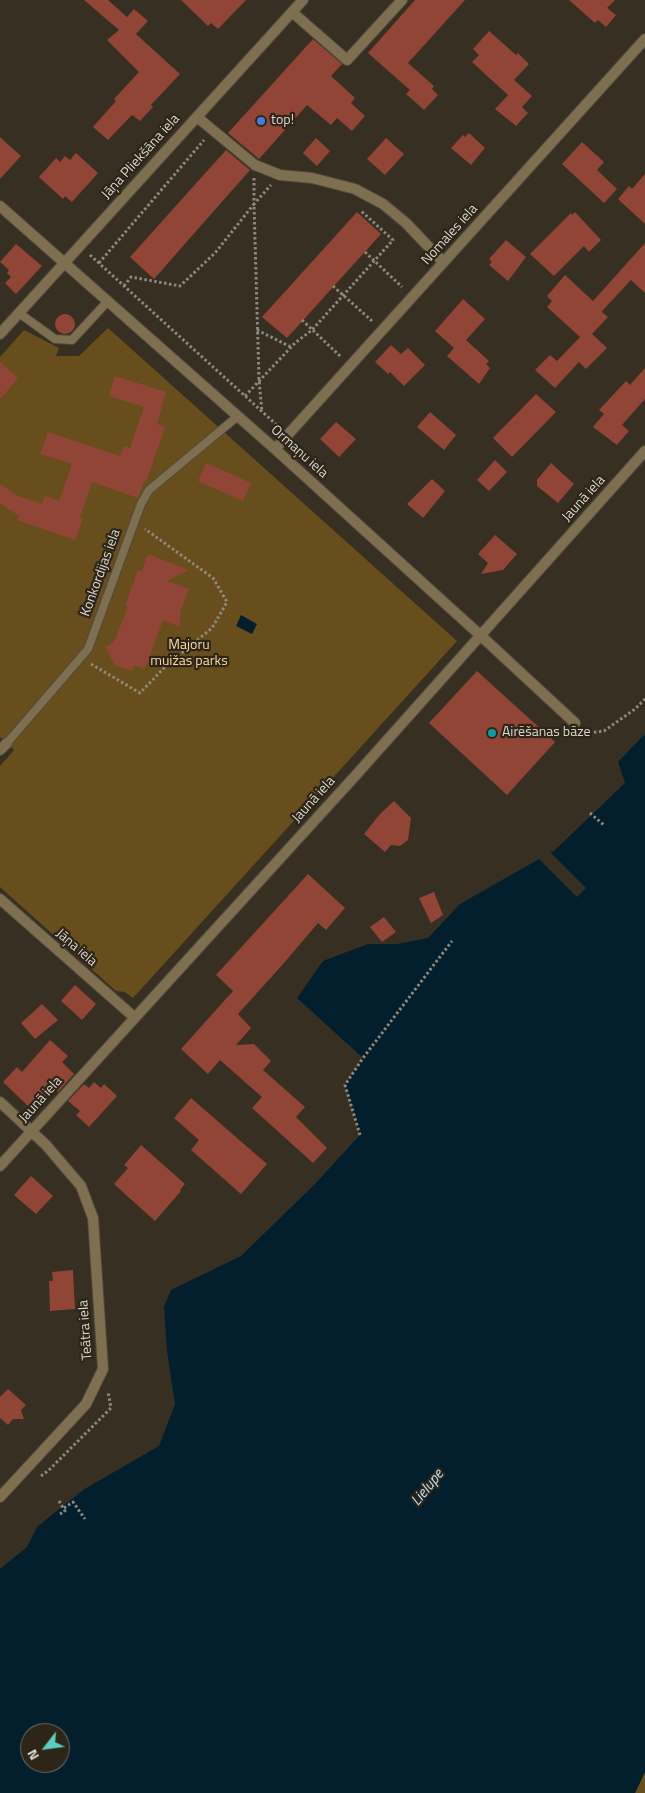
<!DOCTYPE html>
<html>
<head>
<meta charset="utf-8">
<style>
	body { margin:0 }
	#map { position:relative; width:645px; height:1793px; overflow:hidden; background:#372f22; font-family:"Titillium Web",sans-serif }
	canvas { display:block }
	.north { position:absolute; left:20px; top:1723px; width:50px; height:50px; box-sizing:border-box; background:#2d2518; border:1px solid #736c61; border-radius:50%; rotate:240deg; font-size:14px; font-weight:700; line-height:20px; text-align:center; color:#dcd7ce }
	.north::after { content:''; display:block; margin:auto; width:18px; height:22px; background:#59cebf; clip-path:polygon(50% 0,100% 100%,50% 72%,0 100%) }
</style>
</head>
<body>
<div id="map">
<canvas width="645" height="1793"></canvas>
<div class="north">N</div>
</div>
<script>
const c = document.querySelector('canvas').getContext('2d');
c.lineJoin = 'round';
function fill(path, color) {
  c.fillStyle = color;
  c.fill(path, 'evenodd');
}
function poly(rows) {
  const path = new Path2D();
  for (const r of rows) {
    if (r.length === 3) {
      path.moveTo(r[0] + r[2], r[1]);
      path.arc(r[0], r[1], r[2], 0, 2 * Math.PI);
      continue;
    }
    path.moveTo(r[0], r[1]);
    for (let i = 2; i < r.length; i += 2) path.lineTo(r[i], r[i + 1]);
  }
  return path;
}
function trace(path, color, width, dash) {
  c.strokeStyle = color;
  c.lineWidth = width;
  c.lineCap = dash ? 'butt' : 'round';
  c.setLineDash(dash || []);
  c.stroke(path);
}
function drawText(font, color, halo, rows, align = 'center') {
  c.font = font + ' "Titillium Web",sans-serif';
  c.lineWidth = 4.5;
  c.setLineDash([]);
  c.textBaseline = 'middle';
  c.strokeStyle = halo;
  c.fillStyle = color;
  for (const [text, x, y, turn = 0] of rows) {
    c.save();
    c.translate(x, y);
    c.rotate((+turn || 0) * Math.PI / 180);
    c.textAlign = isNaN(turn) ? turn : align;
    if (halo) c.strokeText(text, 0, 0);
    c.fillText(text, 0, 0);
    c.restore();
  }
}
fill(poly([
	[108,328,457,641,133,998,125,992,116,991,0,887,0,766,14,750,0,737,0,357,24,330,59,348,56,356,79,356],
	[645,1772,645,1793,635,1793]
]), '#684e1d');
fill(poly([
	[241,615,257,624,252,634,236,626],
	[645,734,645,1772,635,1793,0,1793,0,1569,27,1547,37,1527,83,1490,159,1446,175,1404,167,1351,164,1307,171,1290,241,1256,314,1185,360,1135,345,1085,363,1058,297,998,323,961,368,944,397,944,428,938,460,904,555,850,625,783,618,762],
	[30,1733,60,1733,60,1763,30,1763]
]), '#031e2c');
fill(poly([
	[549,851,586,888,577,897,538,858]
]), '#372f22');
fill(poly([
	[84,0,108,0,127,17,134,9,148,21,136,34,180,74,151,105,153,107,140,121,132,115,108,140,93,127,116,101,114,99,139,72,107,40,119,30],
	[181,0,246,0,218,29,211,23,208,26],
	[415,0,465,0,408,63,434,86,432,89,438,95,424,110,406,94,410,90,368,53],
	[569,0,615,0,607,8,616,15,606,27,598,20,595,23],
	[489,31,516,55,518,53,529,64,514,80,532,96,522,107,528,113,516,126,495,109,508,95,472,62,479,55,473,49],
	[313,39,342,64,331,76,355,98,351,103,365,116,352,131,337,118,331,125,307,105,259,159,228,133],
	[469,133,485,148,471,165,451,148,463,135,465,137],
	[0,137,21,156,0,179],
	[316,138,330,151,317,166,303,153],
	[386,138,404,154,385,175,367,159],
	[582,142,604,162,597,170,617,189,604,203,562,164],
	[226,150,250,170,154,279,130,257],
	[76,153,98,173,72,202,65,196,63,199,39,177,56,158,60,162,65,156,70,160],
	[645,174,645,224,618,199,629,186,632,189],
	[357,212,381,234,287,338,262,317],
	[575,212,601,240,589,252,584,246,554,276,530,254,571,213,572,215],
	[506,240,526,257,508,281,489,265,492,262,489,259],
	[645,243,645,293,631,280,603,310,602,312,608,317,592,334,607,348,586,369,579,362,555,388,535,370,550,355,557,361,580,337,547,307,552,301,547,296,565,275,593,301],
	[16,244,42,266,16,294,5,283,11,277,7,273,9,270,0,262],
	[463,299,485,319,466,340,489,361,486,364,490,368,479,384,447,356,454,348,435,331],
	[65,324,10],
	[391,345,401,354,408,348,425,365,404,386,390,372,388,374,375,362],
	[0,362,18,378,0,399],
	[645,368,645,399,622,425,629,431,617,445,593,427,604,414,599,410,626,381,630,385],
	[115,376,166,392,157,424,165,427,146,482,144,481,138,498,92,482,80,517,83,518,75,540,17,520,19,516,0,503,0,484,18,496,42,504,45,496,59,501,72,464,40,454,48,432,120,456,124,446,130,448,144,407,109,396],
	[536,394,556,412,512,457,493,438],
	[430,412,456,435,444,450,417,427],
	[336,422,356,439,339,457,320,439],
	[495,460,507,472,489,491,477,480],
	[206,463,251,483,243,501,198,481],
	[551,463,574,484,558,503,537,486,537,480],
	[432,479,445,491,423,518,407,504],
	[495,535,517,554,503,570,481,574,488,563,478,554],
	[148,554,189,570,167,581,189,589,180,612,180,627,163,620,151,652,152,658,147,663,144,669,134,665,131,671,115,665,105,647,114,642,128,607,125,606,138,570,142,571],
	[477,671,555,742,507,795,429,723],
	[394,801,411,818,408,840,400,846,391,845,385,852,364,834,380,814],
	[308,874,345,908,326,930,318,923,284,963,238,1014,251,1028,236,1045,254,1044,271,1061,263,1070,305,1107,296,1117,327,1148,313,1163,252,1108,262,1097,220,1060,208,1074,181,1049,233,991,216,975],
	[434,892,443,915,431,923,419,898],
	[384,917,396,932,382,942,370,927],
	[75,985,96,1004,82,1020,61,1001],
	[42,1004,58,1020,35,1039,21,1023],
	[50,1040,68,1056,62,1062,74,1074,58,1092,54,1088,36,1107,29,1107,3,1082,17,1067,22,1072],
	[94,1082,101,1088,104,1084,117,1096,89,1127,76,1115,80,1111,68,1101,84,1084,89,1088],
	[191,1098,267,1164,241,1194,191,1150,199,1140,174,1118],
	[141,1145,185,1184,180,1190,181,1191,155,1221,114,1184,128,1168,124,1165],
	[31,1176,53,1196,36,1214,14,1195],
	[73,1270,75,1309,50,1311,49,1281,53,1281,52,1272],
	[8,1389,26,1405,21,1410,24,1419,13,1419,8,1425,0,1418,0,1397]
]), '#914536');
const lane = poly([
	[19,313,55,339,72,340,107,302],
	[7,743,88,649,141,504,149,490,238,416]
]);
const street = poly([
	[292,12,347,60,402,0],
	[197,117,255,165,280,175,312,178,355,189,383,204,406,223,443,262],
	[0,206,275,449,480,635,575,723],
	[0,334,303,0],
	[275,449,645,39],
	[0,750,7,743],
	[0,899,134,1017],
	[0,1102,46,1145,81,1186,93,1218,103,1369,86,1404,0,1497],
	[0,1166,356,775,645,451]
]);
trace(lane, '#514a3e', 10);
trace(street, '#514a3e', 12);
trace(poly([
	[254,178,254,204,271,185],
	[365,252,402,287],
	[90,255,278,426],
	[99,263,204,140],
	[124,286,131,277,180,286,215,253,254,204,259,380,262,412],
	[333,286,372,321],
	[302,320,340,356],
	[257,330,291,347],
	[245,396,295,343,312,330,393,240,360,210],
	[91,664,140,693,167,665,212,628,227,602,213,578,145,529],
	[585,730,589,733,604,731,635,709,645,699],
	[590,813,605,826],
	[360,1135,345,1085,363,1058,452,941],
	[41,1476,49,1470,111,1408,108,1392],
	[59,1501,65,1511,60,1514],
	[64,1508,73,1502,85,1519]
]), '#8e887d', 3, [2.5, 2.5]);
trace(lane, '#7e6f51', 8);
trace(street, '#7e6f51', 10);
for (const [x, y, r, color] of [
	[261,121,5,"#3f7fe0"],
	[492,733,5,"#0f9aa8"]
]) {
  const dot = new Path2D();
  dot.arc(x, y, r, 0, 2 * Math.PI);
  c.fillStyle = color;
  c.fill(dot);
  trace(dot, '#2d2518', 2);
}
drawText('14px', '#dcd7ce', '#2d2518', [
	["top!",271,121],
	["Airēšanas bāze",502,733]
], 'left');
drawText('14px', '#dcd7ce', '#2d2518', [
	["Jāņa Pliekšāna iela",141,157,-48],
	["Nomales iela",450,235,-48],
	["Ormaņu iela",299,452,42],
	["Jaunā iela",584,499,-48],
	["Konkordijas iela",101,573,-70],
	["Jaunā iela",314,800,-48],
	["Jāņa iela",76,948,41],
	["Jaunā iela",41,1100,-48],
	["Teātra iela",86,1330,-94]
]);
drawText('14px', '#fbd9a0', '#2d2518', [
	["Majoru",189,646],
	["muižas parks",189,662]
]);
drawText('italic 15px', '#b9e1fb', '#2d2518', [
	["Lielupe",428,1488,-51]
]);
</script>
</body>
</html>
